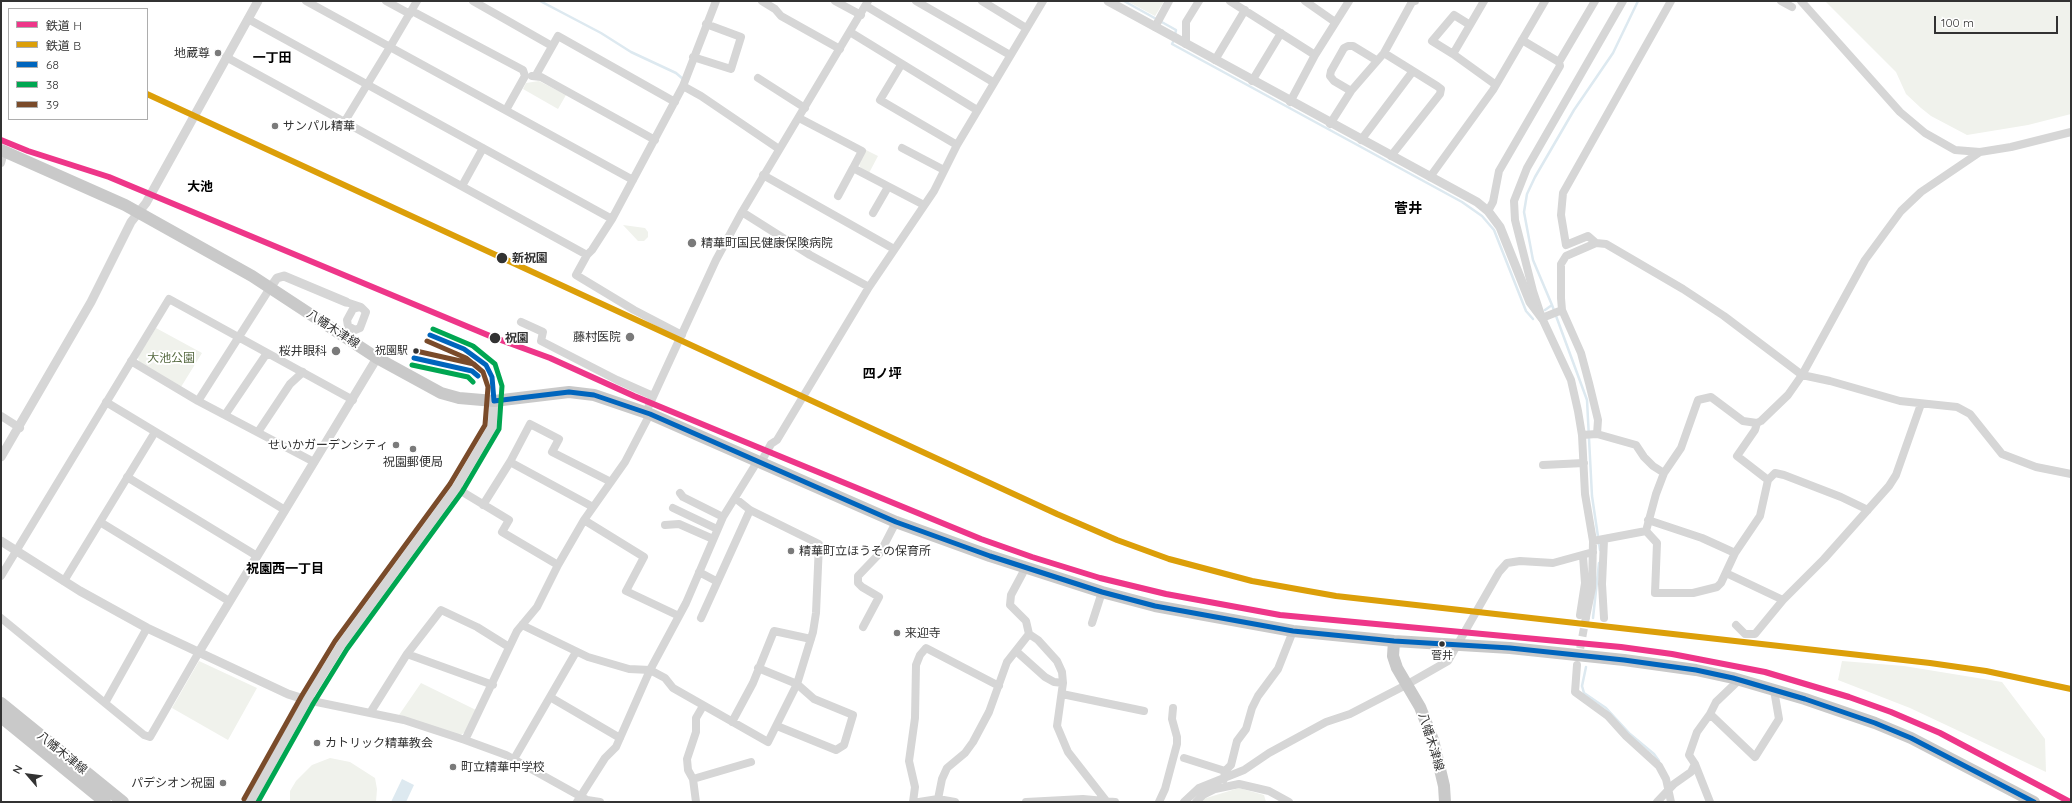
<!DOCTYPE html>
<html>
<head>
<meta charset="utf-8">
<style>
	body { margin:0 }
	#map { position:relative; width:2072px; height:803px; overflow:hidden; background:#fff; font-family:Quicksand,"Noto Sans JP",sans-serif }
	canvas { display:block }
	.frame { position:absolute; inset:0; border:2px solid #323232; pointer-events:none }
	.legend { position:absolute; left:8px; top:8px; width:140px; height:112px; box-sizing:border-box; background:#fff; border:1px solid #adadad; margin:0; padding:5px 7px; list-style:none; font-size:12px; color:#323232 }
	.legend li { display:flex; align-items:center; gap:8px; height:20px }
	.legend b { width:20px; border:1px solid #adadad }
	.north { position:absolute; left:8px; top:755px; width:40px; height:40px; -webkit-text-stroke:3px #fff; paint-order:stroke; rotate:298deg; font-size:11px; font-weight:700; line-height:16px; text-align:center; color:#323232 }
	.north::after { content:''; display:block; margin:auto; width:14px; height:18px; background:#323232; clip-path:polygon(50% 0,100% 100%,50% 72%,0 100%) }
	.scale { position:absolute; left:1934px; top:16px; width:124px; height:18px; box-sizing:border-box; border:2px solid #323232; border-top:0; padding-left:5px; font-size:12px; line-height:14px; white-space:nowrap; color:#323232; -webkit-text-stroke:3px #fff; paint-order:stroke }
</style>
</head>
<body>
<div id="map">
<canvas width="2072" height="803"></canvas>
<div class="frame"></div>
<ul class="legend">
<li><b style="height:5px;background:#ee3689"></b>鉄道 H</li>
<li><b style="height:5px;background:#dc9f09"></b>鉄道 B</li>
<li><b style="height:5px;background:#0065bd"></b>68</li>
<li><b style="height:5px;background:#00a651"></b>38</li>
<li><b style="height:5px;background:#7a4b2a"></b>39</li>
</ul>
<div class="north">N</div>
<div class="scale">100 m</div>
</div>
<script>
const c = document.querySelector('canvas').getContext('2d');
c.lineJoin = 'round';
function fill(path, color) {
  c.fillStyle = color;
  c.fill(path, 'evenodd');
}
function poly(rows) {
  const path = new Path2D();
  for (const r of rows) {
    path.moveTo(r[0], r[1]);
    for (let i = 2; i < r.length; i += 2) path.lineTo(r[i], r[i + 1]);
  }
  return path;
}
function trace(path, color, width, dash) {
  c.strokeStyle = color;
  c.lineWidth = width;
  c.lineCap = dash ? 'butt' : 'round';
  c.setLineDash(dash || []);
  c.stroke(path);
}
function drawText(font, color, halo, rows, align = 'center') {
  c.font = font + ' Quicksand,"Noto Sans JP",sans-serif';
  c.lineWidth = 4;
  c.setLineDash([]);
  c.textBaseline = 'middle';
  c.strokeStyle = halo;
  c.fillStyle = color;
  for (const [text, x, y, turn = 0] of rows) {
    c.save();
    c.translate(x, y);
    c.rotate((+turn || 0) * Math.PI / 180);
    c.textAlign = isNaN(turn) ? turn : align;
    if (halo) c.strokeText(text, 0, 0);
    c.fillText(text, 0, 0);
    c.restore();
  }
}
fill(poly([
	[1127,1,1163,1,1163,3,1155,16],
	[1825,1,2071,1,2071,114,2028,125,1967,135,1931,116,1921,108,1906,94,1896,72],
	[539,81,566,95,558,109,523,89,526,83],
	[866,150,878,156,869,173,861,169,859,164],
	[623,225,645,228,648,232,648,237,644,241,638,241],
	[156,328,202,353,181,387,139,362,138,357],
	[199,661,257,688,228,740,172,708],
	[1842,661,1904,666,2002,682,2045,739,2046,772,1910,708,1838,680],
	[421,683,476,710,466,732,460,735,399,715],
	[330,758,350,762,375,778,377,789,376,802,290,802,290,791,296,781,312,765],
	[1239,788,1264,795,1266,802,1201,802,1203,799]
]), '#f0f2ec');
fill(poly([
	[402,779,414,785,406,802,391,802]
]), '#dde9f0');
trace(poly([
	[540,1,601,33,631,52,676,73,683,79],
	[1124,1,1176,30,1175,35],
	[1174,40,1172,44,1462,202,1482,216,1494,230,1526,311,1533,319],
	[1545,310,1552,305],
	[1600,550,1592,496,1587,400,1552,305,1533,260,1524,212,1527,194,1535,177,1574,110,1613,53,1638,1],
	[1593,618,1599,563],
	[1586,667,1582,686,1584,693,1606,708,1630,734,1654,754,1659,761]
]), '#dde9f0', 2.5);
trace(poly([
	[1578,660,1586,617]
]), '#d6d6d6', 8, [8, 4]);
trace(poly([
	[306,1,390,47,417,1],
	[386,1,410,14],
	[473,1,552,46],
	[762,1,775,9,781,16,840,49],
	[835,1,861,15],
	[916,1,1010,55],
	[982,1,1026,28],
	[1230,1,1315,55],
	[1305,1,1335,22],
	[1781,1,1792,7],
	[1801,1,1900,112,1925,133,1955,150,1980,152],
	[866,6,993,82],
	[412,11,523,70,525,76,506,110],
	[248,19,612,219,683,86,716,1],
	[1470,25,1453,54,1496,85],
	[1155,27,1169,1],
	[850,32,977,110],
	[1186,44,1186,22,1199,1],
	[1453,54,1432,41,1454,15,1470,25,1484,1],
	[226,57,587,255],
	[693,57,731,69,741,37,706,24],
	[1215,60,1245,10],
	[1376,60,1353,46,1348,46,1344,48,1331,71,1330,76,1334,81,1351,91,1384,53,1412,2,1415,1],
	[1559,62,1595,1],
	[901,65,880,100,957,145],
	[536,75,558,36,675,102],
	[532,76,541,77,655,140],
	[758,78,805,108],
	[1252,81,1281,33],
	[683,86,701,96,779,149],
	[1290,102,1315,55,1349,1],
	[799,118,862,151,853,168,924,205],
	[345,121,390,47,633,180],
	[1330,124,1351,91],
	[1361,140,1413,71,1384,53],
	[902,148,944,170],
	[1391,156,1440,94,1441,89,1437,86,1413,71],
	[1,163,4,152],
	[763,175,894,249],
	[1430,177,1493,90,1545,1],
	[462,186,483,148],
	[838,196,853,168],
	[1488,211,1493,202,1499,171,1560,66,1559,62,1522,40],
	[742,212,810,255,869,287],
	[873,213,888,187],
	[612,219,592,250,587,255,576,275,634,310,682,335],
	[1596,243,1588,236,1566,245,1561,215,1563,193,1671,1],
	[346,302,361,307,366,312,360,328,355,330,348,326,347,320,353,309,360,307],
	[1542,318,1562,310],
	[521,322,543,332,541,341,617,380,653,396],
	[131,361,198,401,314,462],
	[198,401,270,288],
	[106,402,285,510],
	[646,412,716,260,742,212,868,1],
	[225,415,267,353],
	[1,416,20,428],
	[258,432,290,384,303,372],
	[1597,434,1598,420,1589,383,1581,353,1562,310,1561,298,1561,264,1566,256,1596,243,1606,244,1683,289,1724,316,1802,375,1830,381,1900,401,1957,407,1970,414,2002,454,2036,467,2071,474],
	[1582,435,1597,434,1636,445,1644,457,1653,466,1664,473],
	[510,462,593,507],
	[760,464,771,444,777,440,869,287,934,191,957,145,1043,1],
	[1543,465,1584,463],
	[127,477,257,556],
	[1768,480,1775,473,1784,475,1841,497,1868,510],
	[456,488,509,520,502,532,558,565],
	[680,493,683,497,723,517],
	[483,505,510,462,530,424,559,439,552,452,611,482],
	[673,508,717,529],
	[584,520,644,557,626,591,679,616],
	[1648,520,1702,538,1735,553],
	[100,522,229,601],
	[665,525,679,524,713,539],
	[1646,531,1657,543,1655,593,1693,593,1717,587,1721,583,1735,553,1760,516,1768,480,1737,456,1755,430,1757,423],
	[1593,541,1646,531,1656,494,1664,473,1681,448,1698,400,1711,397,1743,421,1757,423,1761,421,1788,395,1802,375,1865,260,1901,211,1921,192,1980,152,2011,147,2071,132],
	[699,572,716,581],
	[1726,573,1783,600,1824,559,1889,486,1896,475,1921,404],
	[1,576,169,299,353,400],
	[64,581,155,432],
	[1580,615,1585,583,1583,556],
	[1586,617,1592,588,1593,541,1585,494,1582,435,1578,411,1571,380,1542,318,1533,291,1515,220,1514,201,1527,168,1623,1],
	[1,618,144,735,150,737,199,652],
	[701,618,750,510],
	[1604,618,1602,584,1604,540],
	[1092,623,1102,592],
	[522,625,588,657,629,669,650,670,665,678,673,688,768,742,797,684,813,632,816,613,819,544,750,510,735,498],
	[1736,625,1745,634,1755,634,1783,600],
	[863,627,879,597,862,587,858,583,858,576,880,553,896,522],
	[1029,634,1038,640,1057,661,1062,672,1063,683,1057,726,1068,752,1107,802],
	[1016,651,1045,677,1054,682,1063,683],
	[407,654,493,685],
	[1577,665,1575,692,1608,716,1626,736,1659,766,1666,779,1671,802],
	[758,668,797,684,814,699,853,715,844,745,836,750,777,726],
	[1739,680,1716,702,1710,714,1755,757,1779,719,1774,690],
	[1062,694,1144,711],
	[550,697,620,738],
	[307,700,404,720,465,740,506,755,587,800,600,802],
	[105,703,147,628],
	[370,713,407,654,441,610,477,627,509,647],
	[732,722,753,683,774,631,811,639],
	[465,740,517,631,537,607,558,565,584,520,625,462,650,414],
	[1184,758,1225,771],
	[514,759,576,652],
	[693,779,751,762],
	[1224,779,1225,771,1231,765,1237,741,1246,729,1252,708,1258,696,1278,669,1293,631],
	[938,799,942,779,947,768,965,753,973,742,989,712,1007,662,1029,634,1026,621,1010,605,1011,595,1026,567],
	[577,802,605,758,616,747,650,670,686,603,723,517,757,462],
	[696,802,693,779,688,770,687,759,696,732,696,718,703,706],
	[913,802,915,787,909,761,915,718,916,665,920,655,926,648,999,686],
	[919,802,938,799,955,802],
	[1026,802,1083,799,1115,802],
	[1159,802,1165,789,1177,744,1177,737,1172,719,1173,708],
	[1184,802,1199,788,1244,770,1269,753,1326,722,1350,714,1406,685,1448,661,1499,572,1507,563,1520,561,1553,563,1593,552],
	[1196,802,1203,795,1215,789,1239,784,1269,791,1289,802],
	[1657,802,1674,784,1691,772,1695,764],
	[1710,802,1695,764,1689,755,1697,732,1710,714]
]), '#d6d6d6', 8);
trace(poly([
	[1108,1,1477,202,1488,211,1500,227,1530,302,1542,318],
	[270,288,277,278,284,276,346,302],
	[1,457,91,302,131,222,146,203,258,1],
	[1,541,80,591,147,628,288,694,307,700],
	[199,652,377,358],
	[250,802,307,700,341,645,456,488,492,427,494,401]
]), '#d6d6d6', 9);
trace(poly([
	[1,150,125,205,252,276,377,358,441,393,459,398,494,401,569,392,594,395,650,414,896,522,990,556,1102,592,1155,606,1293,631,1394,641,1510,648,1624,660,1696,670,1733,678,1805,699,1875,723,1911,738,2034,802],
	[1394,641,1393,656,1397,668,1420,707,1433,740,1444,786,1445,802],
	[1,703,123,802],
	[1,717,105,802]
]), '#c9c9c9', 12);
trace(poly([
	[430,335,464,349,486,365,492,377,494,401],
	[414,358,472,371,478,376],
	[494,401,569,392,594,395,650,414,896,522,990,556,1102,592,1155,606,1293,631,1394,641,1510,648,1624,660,1696,670,1733,678,1805,699,1875,723,1911,738,2034,802]
]), '#0065bd', 5);
trace(poly([
	[412,365,468,377,473,382],
	[258,802,313,704,347,649,462,492,499,429,502,386,495,364,473,346,433,329]
]), '#00a651', 5);
trace(poly([
	[416,351,474,364,483,372],
	[244,799,301,697,335,641,450,484,485,425,488,387,483,372,466,358,427,341]
]), '#7a4b2a', 5);
trace(poly([
	[1,140,28,151,109,177,490,336,550,358,634,396,767,451,981,539,1032,557,1100,578,1166,594,1280,615,1621,647,1672,654,1765,672,1849,697,1891,712,1940,733,2070,802]
]), '#ee3689', 6);
trace(poly([
	[147,94,1057,514,1117,540,1169,559,1252,581,1336,596,1930,663,1986,671,2071,689]
]), '#dc9f09', 6);
for (const [x, y, r, color] of [
	[218,53,4,"#7a7a7a"],
	[275,126,4,"#7a7a7a"],
	[692,243,5,"#7a7a7a"],
	[502,258,6,"#323232"],
	[630,337,5,"#7a7a7a"],
	[495,338,6,"#323232"],
	[336,351,5,"#7a7a7a"],
	[416,351,3.5,"#323232"],
	[396,445,4,"#7a7a7a"],
	[413,449,4,"#7a7a7a"],
	[791,551,4,"#7a7a7a"],
	[897,633,4,"#7a7a7a"],
	[1442,644,3.5,"#323232"],
	[317,743,4,"#7a7a7a"],
	[453,767,4,"#7a7a7a"],
	[223,783,4,"#7a7a7a"]
]) {
  const dot = new Path2D();
  dot.arc(x, y, r, 0, 2 * Math.PI);
  c.fillStyle = color;
  c.fill(dot);
  trace(dot, '#fff', 1.5);
}
drawText('11px', '#323232', '#fff', [
	["祝園駅",408,351],
	["菅井",1442,656,"center"]
], 'right');
drawText('12px', '#323232', '#fff', [
	["地蔵尊",210,53,"right"],
	["サンパル精華",283,126],
	["精華町国民健康保険病院",701,243],
	["藤村医院",621,337,"right"],
	["桜井眼科",327,351,"right"],
	["せいかガーデンシティ",388,445,"right"],
	["祝園郵便局",413,462,"center"],
	["精華町立ほうその保育所",799,551],
	["来迎寺",905,633],
	["カトリック精華教会",325,743],
	["町立精華中学校",461,767],
	["パデシオン祝園",215,783,"right"]
], 'left');
drawText('bold 12px', '#323232', '#fff', [
	["新祝園",512,258],
	["祝園",505,338]
], 'left');
drawText('12px', '#323232', '#fff', [
	["八幡木津線",333,329,33],
	["八幡木津線",1431,742,73],
	["八幡木津線",62,753,39]
]);
drawText('12px', '#586b43', '#fff', [
	["大池公園",171,358]
]);
drawText('bold 13px', '#000', '#fff', [
	["一丁田",272,58],
	["大池",200,187],
	["四ノ坪",882,374],
	["祝園西一丁目",285,569]
]);
drawText('bold 14px', '#000', '#fff', [
	["菅井",1408,209]
]);
</script>
</body>
</html>
